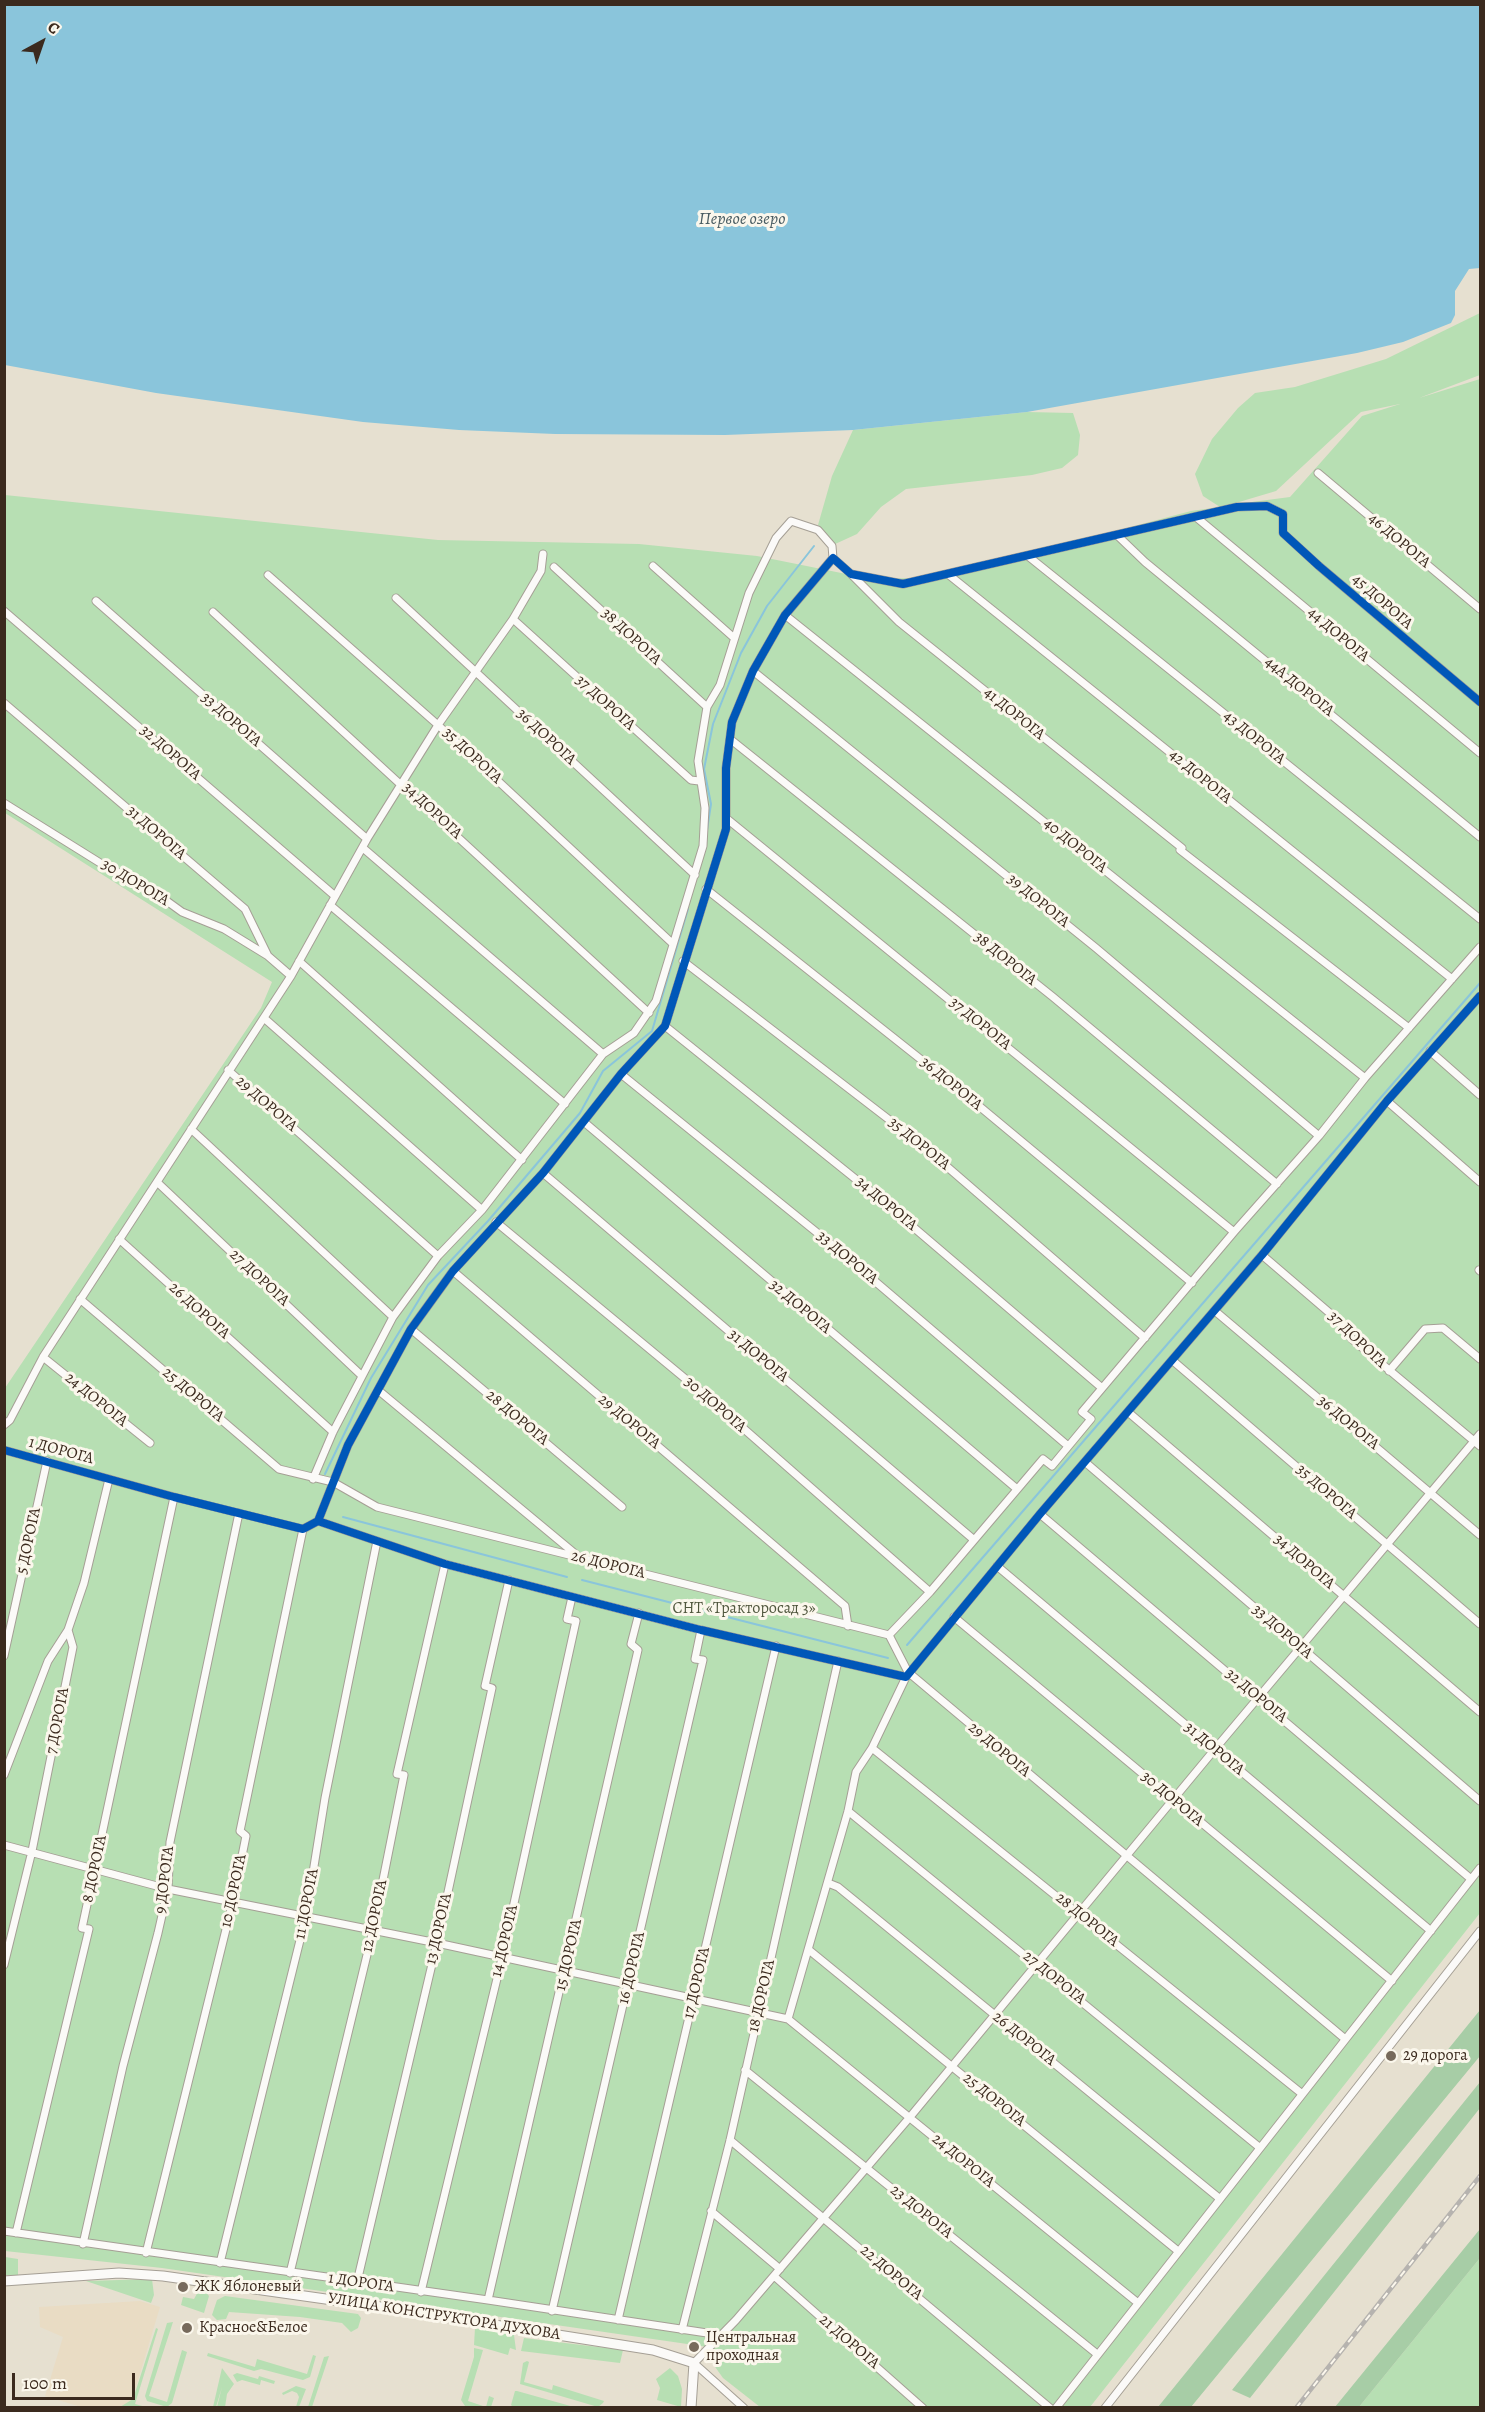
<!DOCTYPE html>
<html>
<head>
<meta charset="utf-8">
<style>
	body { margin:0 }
	#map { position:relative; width:1485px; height:2412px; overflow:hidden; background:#e6e0d0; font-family:Alegreya,serif }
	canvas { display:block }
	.frame { position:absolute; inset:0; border:6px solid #3b2a1e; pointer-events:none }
	.north { position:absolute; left:12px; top:12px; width:60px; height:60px; -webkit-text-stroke:4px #fbf7ec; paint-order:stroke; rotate:40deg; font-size:16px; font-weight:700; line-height:24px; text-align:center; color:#3b2a1e }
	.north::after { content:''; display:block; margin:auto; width:21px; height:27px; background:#3b2a1e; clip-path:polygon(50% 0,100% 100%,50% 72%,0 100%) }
	.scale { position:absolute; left:12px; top:2373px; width:123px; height:27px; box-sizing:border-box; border:3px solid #3b2a1e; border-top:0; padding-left:8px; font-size:18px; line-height:21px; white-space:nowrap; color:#3b2a1e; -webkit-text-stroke:4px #fbf7ec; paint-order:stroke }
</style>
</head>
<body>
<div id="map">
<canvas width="1485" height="2412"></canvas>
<div class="frame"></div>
<div class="north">С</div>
<div class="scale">100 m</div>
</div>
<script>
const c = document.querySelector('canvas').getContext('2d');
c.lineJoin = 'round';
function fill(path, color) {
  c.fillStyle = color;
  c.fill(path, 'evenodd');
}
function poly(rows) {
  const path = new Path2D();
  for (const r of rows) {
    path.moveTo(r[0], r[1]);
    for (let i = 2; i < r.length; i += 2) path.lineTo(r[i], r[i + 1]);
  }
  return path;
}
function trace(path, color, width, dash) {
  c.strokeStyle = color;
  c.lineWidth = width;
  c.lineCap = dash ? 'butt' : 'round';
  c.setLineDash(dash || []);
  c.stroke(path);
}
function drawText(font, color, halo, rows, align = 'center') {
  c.font = font + ' Alegreya,serif';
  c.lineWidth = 6;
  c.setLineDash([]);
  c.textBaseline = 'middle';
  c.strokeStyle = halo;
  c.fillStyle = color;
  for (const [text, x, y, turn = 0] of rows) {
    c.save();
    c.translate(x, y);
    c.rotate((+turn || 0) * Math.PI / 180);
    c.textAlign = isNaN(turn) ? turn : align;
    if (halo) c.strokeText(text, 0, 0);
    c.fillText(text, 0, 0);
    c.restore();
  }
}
fill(poly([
	[140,2301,160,2307,130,2407,81,2407,45,2396,63,2337,40,2327,39,2307]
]), '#e9dcc4');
fill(poly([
	[1480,313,1480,375,1419,398,1480,379,1480,1913,1090,2407,760,2407,723,2378,713,2364,708,2347,162,2268,5,2251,5,1388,261,1008,272,982,5,813,5,495,438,540,639,544,757,556,871,579,911,578,1070,543,1191,511,1220,507,1203,496,1195,474,1212,439,1238,408,1255,393,1295,387,1386,359],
	[1400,404,1362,416,1290,497,1229,505,1276,491,1361,412],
	[1027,412,1073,413,1080,435,1078,455,1062,468,1032,475,906,489,881,507,857,534,833,545,818,525,832,476,853,430],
	[5,2257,18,2259,18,2275,5,2275],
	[1480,2258,1480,2407,1359,2407],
	[152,2279,154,2295,151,2303,86,2281],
	[199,2290,204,2290,209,2296,204,2313,181,2305,183,2297,194,2299],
	[225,2296,358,2314,361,2318,358,2328,351,2332,342,2323,300,2317,229,2312,226,2319,217,2320,212,2315,217,2300],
	[173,2322,149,2396,167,2402,182,2350,187,2352,172,2403,167,2407,147,2401,145,2396,167,2323],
	[156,2328,158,2329,135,2404,146,2407,120,2407,133,2399],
	[475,2328,514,2335,516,2350,510,2348,508,2355,474,2345],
	[524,2338,623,2350,620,2363,521,2351],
	[474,2348,483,2350,468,2401,486,2407,489,2396,494,2398,491,2407,471,2407,465,2406,461,2400,474,2357],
	[208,2353,255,2367,257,2359,307,2374,313,2355,316,2356,310,2377,303,2380,261,2369,254,2371,207,2356],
	[329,2356,312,2407,308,2407,324,2357],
	[527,2361,529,2362,524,2382,552,2390,553,2385,604,2401,603,2403,598,2407,520,2384,523,2363],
	[222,2368,234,2384,227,2394,225,2407,217,2407,222,2387,216,2407,213,2407],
	[670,2368,678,2376,682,2389,681,2407,657,2400,660,2388,656,2379],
	[237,2373,258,2379,259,2376,275,2381,274,2384,261,2380,260,2385,242,2380,237,2382,233,2375],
	[296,2386,306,2389,299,2407,296,2407,299,2397,297,2393,292,2391,283,2395,282,2393],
	[515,2391,517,2391,574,2407,513,2407,511,2405]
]), '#b7dfb3');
fill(poly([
	[1480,2010,1480,2056,1191,2407,1158,2407],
	[1480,2082,1480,2108,1250,2398,1232,2390],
	[1480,2229,1480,2258,1359,2407,1335,2407]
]), '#a7cda6');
fill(poly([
	[4,5,1480,5,1480,268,1469,269,1455,291,1455,315,1451,323,1403,342,1357,353,1027,412,853,430,725,435,555,434,459,430,363,422,156,393,5,365]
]), '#8ac5db');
trace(poly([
	[707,830,711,804,704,769,713,724,741,653,767,606,814,546],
	[325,1474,371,1378,428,1285,488,1221,580,1113,603,1071,652,1031,688,909],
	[343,1517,567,1577],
	[582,1580,888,1658],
	[907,1645,1480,983]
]), '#8ac5db', 2);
const street = poly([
	[1318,473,1480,609],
	[1196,517,1480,753],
	[1118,536,1145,562,1480,837],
	[1028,556,1480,919],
	[653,566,733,637],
	[554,567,707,707],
	[268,575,438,725,672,943],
	[852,575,899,622,1182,848],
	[949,575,1452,979],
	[396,598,695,875],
	[96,601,367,839],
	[4,611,335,896],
	[213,612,649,1013],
	[785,615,1365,1078],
	[513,619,691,780,699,781],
	[753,671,1096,948,1319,1136],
	[4,703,245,909,268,956,291,976],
	[730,739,1053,997,1277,1184],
	[4,803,105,866,146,886,182,912,224,929,268,956],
	[726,818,1234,1232],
	[363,848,603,1054],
	[1180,850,1409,1028],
	[706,889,967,1096,1192,1283],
	[330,905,565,1104],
	[299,961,522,1160],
	[683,961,922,1145,1145,1338],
	[264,1018,482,1210],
	[665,1026,878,1197,1102,1388],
	[1430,1051,1480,1095],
	[228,1070,438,1256],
	[621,1074,836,1248,1068,1446],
	[1387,1101,1480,1182],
	[584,1122,1017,1489],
	[191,1129,393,1317],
	[543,1173,973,1539],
	[157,1182,361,1375],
	[496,1222,711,1400,930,1592],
	[119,1239,333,1432],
	[1262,1255,1339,1321,1352,1339,1480,1446],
	[1479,1270,1480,1271],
	[453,1271,845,1606,848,1626],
	[80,1299,279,1469,333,1482,377,1507,889,1635],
	[1215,1311,1480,1535],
	[411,1329,622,1507],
	[43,1357,150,1443],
	[1172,1360,1480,1624],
	[1389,1371,1425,1329,1443,1328,1480,1359],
	[378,1390,579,1557],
	[1128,1412,1480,1712],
	[4,1425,10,1420,43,1357,291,976,367,839,438,725,513,619,541,571,543,554],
	[4,1450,174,1497,303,1529,318,1521,445,1564,701,1630,906,1677,1040,1514,1262,1255,1387,1101,1480,996],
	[1085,1462,1480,1801],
	[313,1479,333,1432,393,1317,438,1256,482,1210,603,1054,634,1033,656,1001,703,846,705,808,698,761,707,707,720,685,749,593,776,538,791,521,818,530,832,546,833,558],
	[1040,1514,1471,1879],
	[318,1521,348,1445,411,1329,453,1271,543,1173,621,1074,665,1026,726,829,726,768,732,722,753,671,785,615,833,558,851,574,903,584,1237,507,1267,506,1283,514,1283,533,1319,566,1480,702],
	[997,1566,1431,1931],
	[954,1617,1392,1981],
	[889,1635,930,1592,1043,1459,1052,1466,1091,1419,1082,1412,1234,1232,1319,1136,1365,1078,1480,947],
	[889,1635,908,1672,1344,2038],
	[4,1656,47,1461],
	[872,1748,1301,2093],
	[4,1775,48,1661,68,1630],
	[848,1811,1259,2147],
	[4,1845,168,1889,437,1943,788,2019,1138,2303],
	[828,1883,838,1887,1219,2198],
	[809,1950,1178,2251],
	[4,1965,32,1851,73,1647,68,1630,84,1583,109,1479],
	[788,2019,848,1811,856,1772,872,1748,906,1677],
	[745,2070,1097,2354],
	[730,2140,1050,2408],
	[711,2211,780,2269],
	[4,2231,488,2300,707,2333,718,2337],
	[16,2233,89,1929,82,1928,174,1497],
	[83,2244,123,2066,158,1933,168,1889,170,1842,239,1513],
	[146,2253,233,1901,246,1836,240,1831,303,1529],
	[220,2263,306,1916,325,1798,377,1541],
	[290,2273,373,1930,404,1775,397,1774,445,1564],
	[774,2276,923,2408],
	[357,2282,437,1943,492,1688,485,1686,509,1580],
	[421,2292,502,1958,576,1621,567,1619,572,1597],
	[488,2300,638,1650,631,1644,639,1613],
	[552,2311,703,1660,695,1659,701,1630],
	[618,2320,776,1646],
	[682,2330,730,2140,838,1661],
	[744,2408,694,2363,736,2320,910,2117,1215,1749,1480,1434],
	[1056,2408,1480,1868],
	[1105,2408,1480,1931]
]);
const secondary = poly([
	[4,2281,119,2273,163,2276,368,2305,653,2350,694,2363,691,2408]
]);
trace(street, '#a59f95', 9);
trace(secondary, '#a59f95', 11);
trace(street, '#fbfaf8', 7);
trace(secondary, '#fbfaf8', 9);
const rail = poly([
	[1296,2408,1480,2176]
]);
trace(rail, '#b6b3af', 4.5);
trace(rail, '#fbf7ec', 2, [7]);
trace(poly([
	[4,1450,174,1497,303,1529,318,1521,445,1564,701,1630,906,1677,1040,1514,1262,1255,1387,1101,1480,996],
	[318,1521,348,1445,411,1329,453,1271,543,1173,621,1074,665,1026,726,829,726,768,732,722,753,671,785,615,833,558,851,574,903,584,1237,507,1267,506,1283,514,1283,533,1319,566,1480,702]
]), '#0057b8', 8);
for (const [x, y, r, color] of [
	[1391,2056,6,"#776a5c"],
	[183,2287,6,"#776a5c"],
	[187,2328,6,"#776a5c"],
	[694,2347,6,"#776a5c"]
]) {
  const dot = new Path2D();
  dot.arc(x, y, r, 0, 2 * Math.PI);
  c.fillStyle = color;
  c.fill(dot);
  trace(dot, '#fbf7ec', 2);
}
drawText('16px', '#3b2a1e', '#fbf7ec', [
	["46 ДОРОГА",1399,541,40],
	["45 ДОРОГА",1382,602,41],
	["44 ДОРОГА",1338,635,40],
	["38 ДОРОГА",631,637,43],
	["44А ДОРОГА",1299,687,39],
	["37 ДОРОГА",605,703,42],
	["41 ДОРОГА",1014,714,39],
	["33 ДОРОГА",231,720,41],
	["36 ДОРОГА",546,737,43],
	["43 ДОРОГА",1254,738,39],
	["32 ДОРОГА",170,753,41],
	["35 ДОРОГА",472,756,43],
	["42 ДОРОГА",1200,777,39],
	["34 ДОРОГА",432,811,43],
	["31 ДОРОГА",156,833,41],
	["40 ДОРОГА",1075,846,39],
	["30 ДОРОГА",135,883,31],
	["39 ДОРОГА",1038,901,39],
	["38 ДОРОГА",1005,959,39],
	["37 ДОРОГА",980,1024,39],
	["36 ДОРОГА",951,1084,39],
	["29 ДОРОГА",266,1104,41],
	["35 ДОРОГА",919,1144,39],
	["34 ДОРОГА",886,1204,40],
	["33 ДОРОГА",847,1258,40],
	["27 ДОРОГА",259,1278,43],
	["32 ДОРОГА",800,1307,40],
	["26 ДОРОГА",199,1311,42],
	["37 ДОРОГА",1357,1340,44],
	["31 ДОРОГА",758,1356,40],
	["25 ДОРОГА",193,1395,40],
	["24 ДОРОГА",96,1400,39],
	["30 ДОРОГА",715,1405,41],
	["28 ДОРОГА",517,1418,40],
	["29 ДОРОГА",629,1422,40],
	["36 ДОРОГА",1348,1423,40],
	["1 ДОРОГА",61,1451,15],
	["35 ДОРОГА",1326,1492,41],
	["5 ДОРОГА",29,1541,-78],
	["34 ДОРОГА",1304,1562,41],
	["26 ДОРОГА",608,1565,14],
	["33 ДОРОГА",1282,1632,41],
	["32 ДОРОГА",1256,1696,40],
	["7 ДОРОГА",58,1721,-79],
	["31 ДОРОГА",1214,1749,40],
	["29 ДОРОГА",999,1750,40],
	["30 ДОРОГА",1172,1799,40],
	["8 ДОРОГА",95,1869,-78],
	["9 ДОРОГА",165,1880,-83],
	["10 ДОРОГА",234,1891,-78],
	["11 ДОРОГА",307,1904,-79],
	["12 ДОРОГА",375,1916,-78],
	["28 ДОРОГА",1087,1920,39],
	["13 ДОРОГА",439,1929,-77],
	["14 ДОРОГА",505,1941,-77],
	["15 ДОРОГА",569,1955,-77],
	["16 ДОРОГА",632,1968,-77],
	["27 ДОРОГА",1054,1978,39],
	["17 ДОРОГА",697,1983,-77],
	["18 ДОРОГА",762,1996,-77],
	["26 ДОРОГА",1024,2039,39],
	["25 ДОРОГА",994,2100,39],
	["24 ДОРОГА",963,2161,39],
	["23 ДОРОГА",921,2212,39],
	["22 ДОРОГА",891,2273,40],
	["1 ДОРОГА",361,2283,8],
	["УЛИЦА КОНСТРУКТОРА ДУХОВА",444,2317,9],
	["21 ДОРОГА",849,2342,41]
]);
drawText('16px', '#50573e', '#fbf7ec', [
	["СНТ «Тракторосад 3»",744,1609]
]);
drawText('16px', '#3b2a1e', '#fbf7ec', [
	["29 дорога",1403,2056],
	["ЖК Яблоневый",195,2287],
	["Красное&Белое",199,2328],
	["Центральная",706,2338],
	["проходная",706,2356]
], 'left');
drawText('italic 18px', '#495c62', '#fbf7ec', [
	["Первое озеро",742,220]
]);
</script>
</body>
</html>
